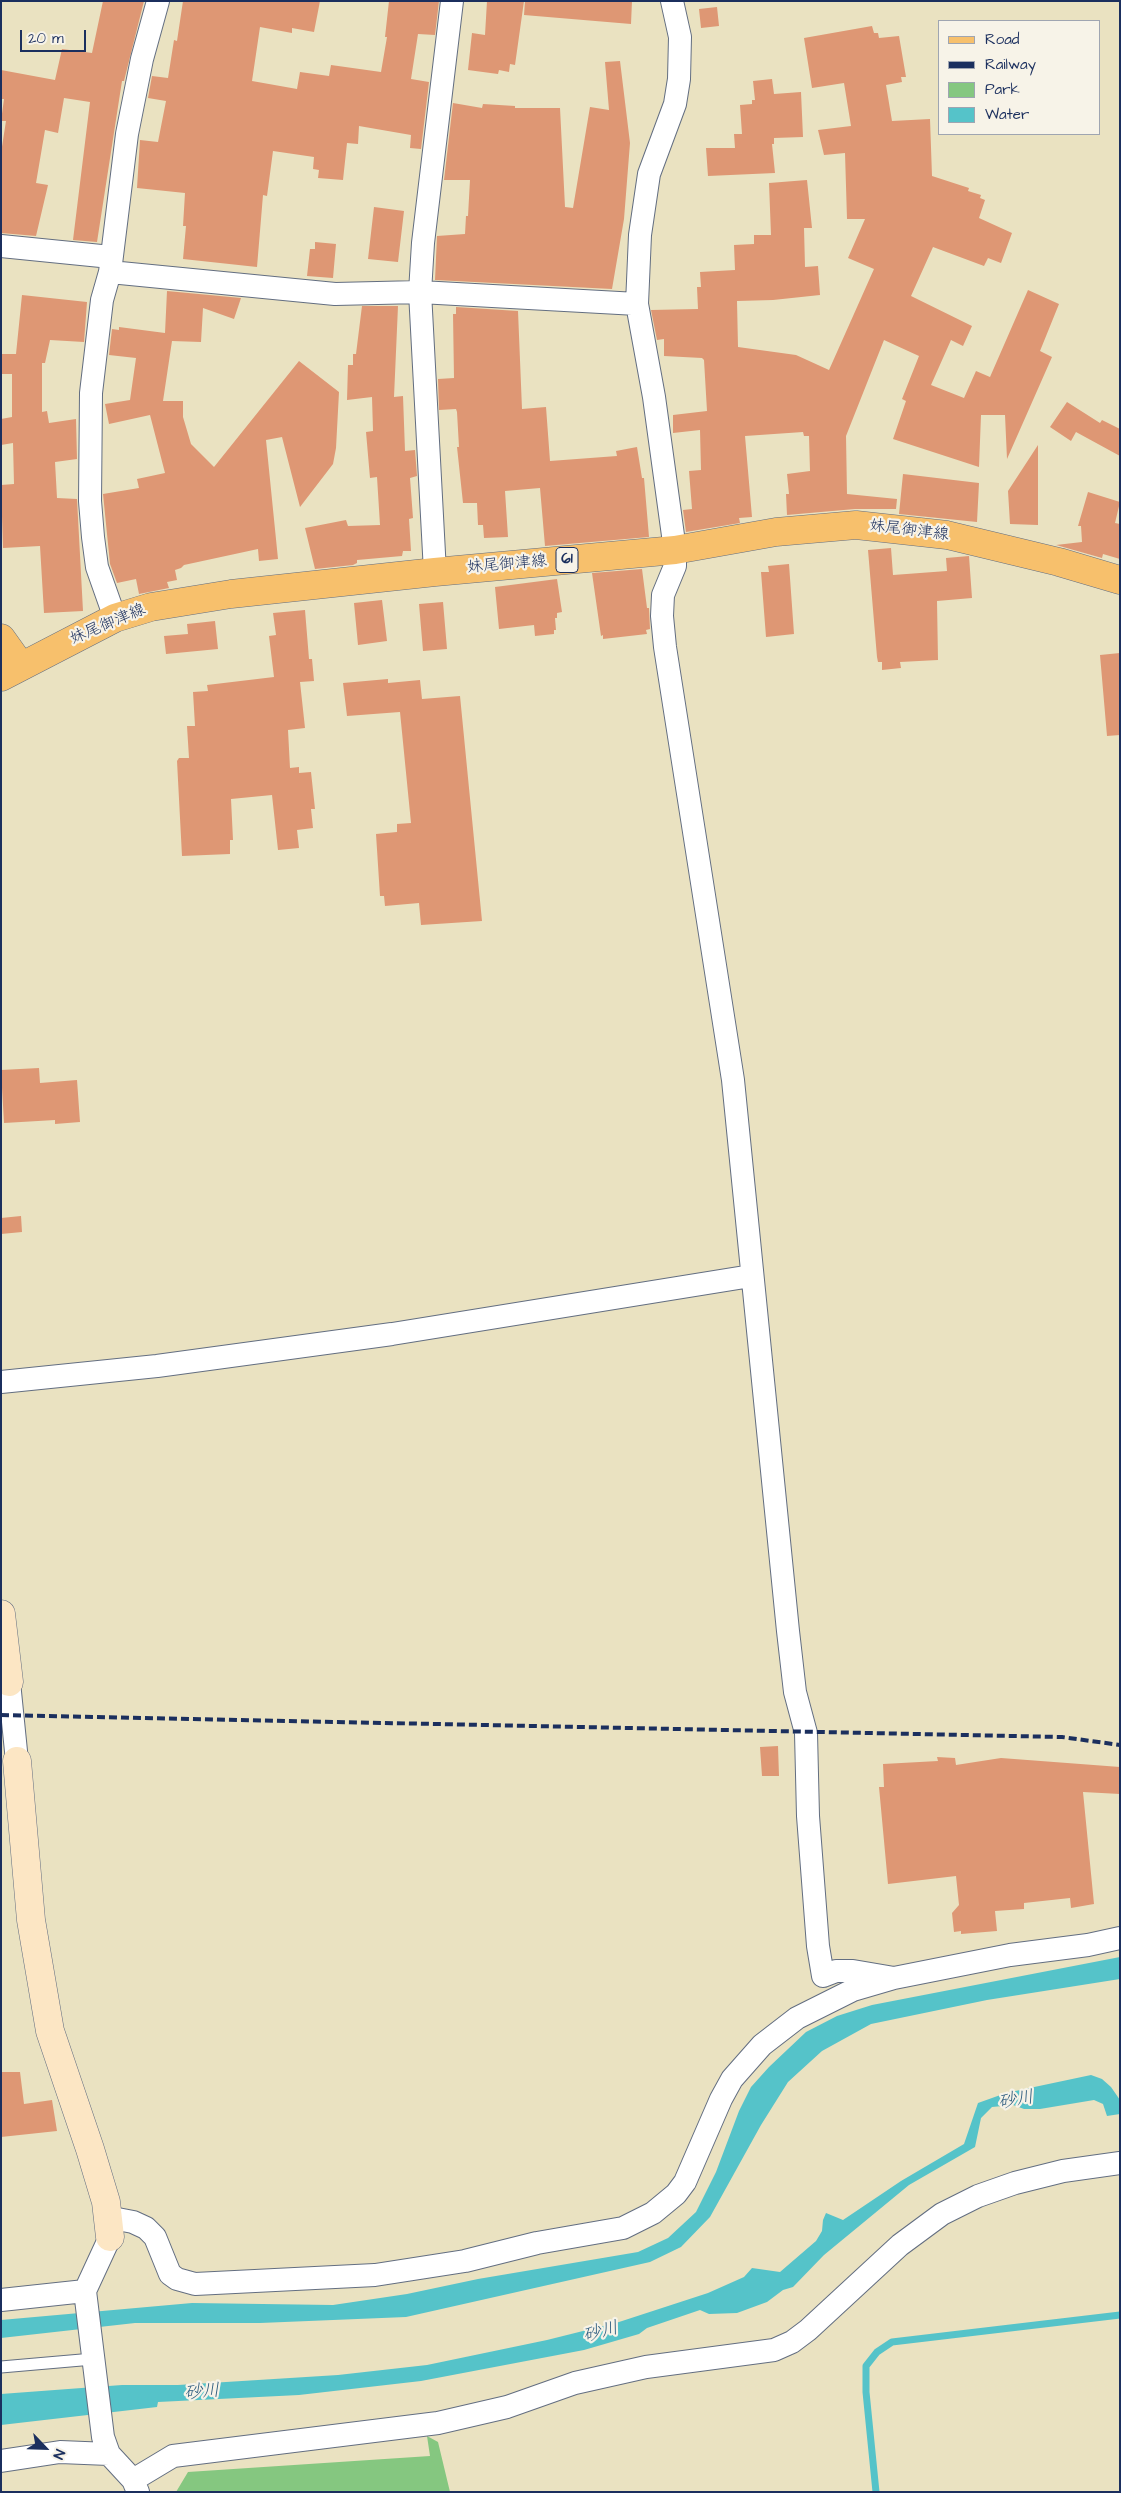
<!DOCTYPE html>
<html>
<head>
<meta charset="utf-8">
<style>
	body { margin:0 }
	#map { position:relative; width:1121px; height:2493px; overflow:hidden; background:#eae2c1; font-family:"Architects Daughter",sans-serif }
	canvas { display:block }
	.frame { position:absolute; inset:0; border:2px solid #1b2f5e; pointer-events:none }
	.legend { position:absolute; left:938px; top:20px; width:162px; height:115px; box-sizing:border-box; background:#f7f3e8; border:1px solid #9fa5b1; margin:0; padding:6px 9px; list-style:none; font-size:15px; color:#1b2f5e }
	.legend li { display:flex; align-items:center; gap:10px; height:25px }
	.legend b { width:25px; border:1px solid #9fa5b1 }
	.north { position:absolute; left:20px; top:2423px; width:50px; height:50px; -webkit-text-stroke:4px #f7f3e8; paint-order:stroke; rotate:114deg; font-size:14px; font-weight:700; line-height:20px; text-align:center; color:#1b2f5e }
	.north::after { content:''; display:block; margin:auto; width:18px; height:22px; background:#1b2f5e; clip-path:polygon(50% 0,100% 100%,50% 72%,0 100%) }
	.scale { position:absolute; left:20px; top:30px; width:66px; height:22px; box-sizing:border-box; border:2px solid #1b2f5e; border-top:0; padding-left:6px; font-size:15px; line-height:18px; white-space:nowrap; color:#1b2f5e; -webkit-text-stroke:4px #f7f3e8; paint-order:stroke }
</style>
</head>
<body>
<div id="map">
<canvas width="1121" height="2493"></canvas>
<div class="frame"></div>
<ul class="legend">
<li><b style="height:6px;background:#f7c06c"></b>Road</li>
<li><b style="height:6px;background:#1b2f5e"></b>Railway</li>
<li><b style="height:14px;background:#85c780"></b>Park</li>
<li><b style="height:14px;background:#55c3c9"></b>Water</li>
</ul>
<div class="north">N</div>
<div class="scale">20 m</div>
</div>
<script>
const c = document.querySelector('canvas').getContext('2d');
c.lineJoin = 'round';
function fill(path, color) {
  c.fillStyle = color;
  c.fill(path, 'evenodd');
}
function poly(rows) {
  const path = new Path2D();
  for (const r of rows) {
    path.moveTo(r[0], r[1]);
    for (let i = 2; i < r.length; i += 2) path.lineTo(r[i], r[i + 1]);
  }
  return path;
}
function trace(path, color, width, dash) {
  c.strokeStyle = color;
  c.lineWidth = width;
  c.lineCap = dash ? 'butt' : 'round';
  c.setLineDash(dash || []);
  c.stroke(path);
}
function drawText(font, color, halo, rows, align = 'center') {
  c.font = font + ' "Architects Daughter","Klee One",sans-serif';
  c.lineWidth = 4.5;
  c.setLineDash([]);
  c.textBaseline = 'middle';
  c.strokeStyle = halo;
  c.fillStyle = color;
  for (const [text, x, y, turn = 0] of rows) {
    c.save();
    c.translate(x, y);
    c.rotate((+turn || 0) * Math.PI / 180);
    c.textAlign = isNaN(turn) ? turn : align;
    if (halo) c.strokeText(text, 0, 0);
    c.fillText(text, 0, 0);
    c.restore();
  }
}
fill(poly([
	[427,2436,438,2442,450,2492,176,2492,188,2472,430,2456]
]), '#85c780');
fill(poly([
	[1120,1957,1120,1979,987,2000,871,2024,822,2051,788,2082,761,2125,710,2217,681,2247,650,2262,406,2317,260,2323,135,2323,1,2338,1,2320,192,2303,333,2305,407,2294,478,2279,638,2252,668,2238,696,2212,716,2172,739,2111,751,2087,769,2067,806,2032,837,2016,872,2005],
	[1091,2075,1102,2079,1111,2087,1120,2100,1120,2114,1107,2116,1103,2104,1094,2100,1040,2109,1024,2109,1013,2105,992,2107,981,2118,975,2147,909,2185,824,2255,793,2287,783,2290,767,2302,737,2313,709,2314,700,2310,647,2328,639,2334,584,2350,421,2381,299,2395,158,2402,157,2407,1,2425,1,2394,122,2385,178,2385,338,2375,427,2365,547,2340,619,2322,708,2293,744,2277,752,2268,780,2272,816,2241,822,2231,823,2220,826,2213,843,2220,901,2181,964,2144,978,2103,1006,2093]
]), '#55c3c9');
trace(poly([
	[876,2492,866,2392,866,2366,877,2352,892,2342,1120,2315]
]), '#55c3c9', 7);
fill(poly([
	[103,1,144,1,124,81,122,81,97,242,73,240,90,102,64,98,58,133,45,130,36,183,48,185,36,236,1,233,1,153,6,121,1,121,4,99,1,99,1,70,55,80,62,49,92,53],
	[183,1,320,1,314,32,292,28,292,33,260,27,252,81,297,89,300,72,329,76,331,65,381,72,387,37,385,37,389,1,439,1,435,35,418,34,411,79,429,82,421,149,410,148,411,135,359,126,358,144,347,143,343,180,318,178,319,170,313,169,314,157,273,151,267,196,263,195,257,267,183,259,186,226,183,226,185,193,137,188,140,140,158,142,166,101,148,98,152,76,168,78,174,40,177,41],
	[487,1,524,1,515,65,510,64,509,72,499,70,498,74,468,70,472,33,485,35],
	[525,1,632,1,631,24,524,15],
	[717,7,719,26,701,28,699,9],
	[872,26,874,33,878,33,879,38,899,36,906,77,901,77,902,82,886,85,892,121,930,119,932,176,969,188,968,191,981,195,980,198,985,200,979,218,1012,233,1001,263,988,258,984,266,933,247,911,296,972,326,963,346,951,340,931,385,964,398,976,371,990,377,1028,290,1059,304,1040,351,1052,357,1007,459,1005,415,981,415,979,467,893,439,906,401,902,399,919,356,884,340,846,436,847,494,897,499,896,509,855,509,787,515,786,494,789,494,787,474,810,471,809,436,804,436,803,432,745,436,752,517,739,518,740,523,686,532,683,510,692,509,689,471,701,470,700,430,673,433,673,415,707,411,704,360,702,358,664,356,664,339,657,340,651,310,698,309,697,287,701,287,700,272,735,270,734,245,754,244,754,235,771,235,769,183,807,180,812,228,804,228,805,267,818,266,820,295,773,300,737,301,738,347,796,355,829,370,874,269,848,258,865,219,847,219,845,153,824,155,818,130,851,126,844,83,812,88,804,38],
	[620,61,630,143,624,219,612,289,435,280,437,236,465,234,466,216,468,216,470,180,444,180,453,103,482,108,483,104,515,106,515,108,560,108,565,207,573,208,590,107,609,110,605,62],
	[772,79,774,94,801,92,803,137,774,138,774,144,772,144,775,173,708,176,706,148,735,148,734,134,742,134,740,105,752,104,752,100,755,100,753,81],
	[374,207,404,211,398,262,368,259],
	[315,242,336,244,333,278,307,276,310,249,315,249],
	[167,291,241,298,234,319,203,308,201,342,172,341,163,401,183,401,183,417,191,444,214,467,299,361,339,392,336,448,333,464,300,507,282,437,266,440,278,559,259,561,258,549,184,565,181,568,175,570,177,580,167,582,169,588,139,594,136,579,117,583,110,564,103,494,139,488,137,479,165,473,150,415,109,424,105,404,130,400,136,358,109,355,112,329,119,330,119,327,165,333],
	[22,295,87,302,84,342,50,340,45,363,42,363,42,412,47,411,49,423,76,419,77,459,55,462,57,498,77,499,83,611,44,613,40,546,3,548,1,485,14,484,13,443,1,445,1,419,12,417,12,374,1,374,1,354,16,354],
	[362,306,398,306,394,397,403,396,405,451,415,450,417,476,410,478,413,518,409,519,411,551,403,551,402,556,357,560,357,563,353,565,315,569,305,528,346,520,348,526,380,525,377,477,370,478,366,432,373,431,372,397,347,400,348,365,353,365,353,354,356,354],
	[456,307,518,311,522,409,546,407,550,461,617,456,616,451,637,447,642,478,644,478,649,537,545,546,540,488,505,491,508,537,484,538,483,525,478,525,477,503,463,503,457,447,459,447,457,412,456,409,439,410,438,379,454,378,453,314,456,314],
	[1067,402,1100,423,1102,420,1120,429,1120,456,1076,432,1071,441,1050,427],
	[1038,445,1038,525,1010,524,1008,491],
	[903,474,979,483,977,522,899,514],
	[1088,492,1120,502,1115,523,1120,524,1120,559,1103,554,1102,558,1056,545,1082,542,1081,526,1078,526],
	[891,548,893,575,947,571,946,558,969,556,972,598,937,601,938,660,900,662,901,668,882,670,882,662,878,662,877,657,868,550],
	[789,564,794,634,766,637,761,572,769,572,768,566],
	[642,569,647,608,649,608,650,629,646,630,647,634,603,639,603,635,601,636,592,573],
	[557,579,562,612,557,613,557,618,555,618,556,630,554,630,554,634,535,636,534,625,499,629,495,587],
	[382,600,387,641,358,645,354,603],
	[443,602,447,649,423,651,419,604],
	[305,610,309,659,312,659,314,681,300,682,305,728,288,730,290,768,299,767,299,773,311,772,315,809,311,809,313,828,297,830,299,848,278,850,272,795,231,799,233,840,230,840,230,854,182,856,177,761,179,758,189,758,187,726,195,726,193,692,208,691,207,685,274,677,269,636,276,635,273,613],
	[215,621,218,649,166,654,164,636,188,634,187,624],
	[1120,653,1120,735,1107,736,1100,655],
	[388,679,388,683,420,680,422,699,460,696,482,921,421,925,419,903,385,906,384,896,380,896,376,834,397,832,397,824,411,823,400,712,347,716,343,683],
	[39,1068,40,1083,77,1080,80,1122,55,1124,55,1120,4,1123,1,1070],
	[21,1216,22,1232,1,1234,1,1218],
	[778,1746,779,1776,762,1776,760,1747],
	[937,1757,955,1758,956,1765,1001,1758,1120,1767,1120,1794,1083,1792,1094,1904,1071,1908,1070,1898,1024,1903,1024,1909,995,1911,997,1931,961,1934,961,1931,954,1932,952,1913,959,1905,956,1876,888,1884,879,1787,884,1787,883,1764,938,1761],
	[1,2072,20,2072,24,2104,52,2100,57,2131,1,2137]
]), '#de9774');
const lane = poly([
	[1,2367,93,2359]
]);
const street = poly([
	[672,1,680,37,679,79,675,104,649,174,640,235,637,304,654,397,675,550,675,566,663,595,662,616,665,647,733,1080,788,1631,795,1692,806,1733,808,1816,818,1946,823,1976,836,1971,853,1971,894,1978],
	[1,246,111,257],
	[110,272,335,294,420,292,637,304],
	[435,572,420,292,423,243,452,1],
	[115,618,97,567,93,537,90,501,91,393,102,300,110,272,127,134,142,59,158,1],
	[1,1382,157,1366,392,1334,751,1276],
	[9,1682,17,1761],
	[107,2217,133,2222,146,2228,155,2237,170,2274,177,2279,195,2284,375,2275,465,2261,537,2243,623,2228,653,2213,676,2194,685,2182,721,2099,732,2079,762,2045,797,2018,853,1990,894,1978,1010,1955,1088,1945,1120,1938],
	[110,2237,85,2291,103,2437,109,2454,133,2480,138,2492],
	[1,2300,85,2291],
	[1,2461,60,2452,109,2454],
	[133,2480,173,2456,438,2423,507,2407,575,2383,646,2367,774,2350,792,2342,808,2330,900,2245,942,2214,978,2196,1015,2183,1063,2171,1120,2163]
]);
const secondary = poly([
	[1,1614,9,1682],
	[17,1761,31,1920,50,2031,90,2149,106,2202,110,2237]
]);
const primary = poly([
	[1,638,21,666],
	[1,677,115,618,151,607,231,594,435,572,675,550,776,532,856,525,947,535,1059,562,1120,580]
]);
trace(lane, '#636e81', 13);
trace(street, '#636e81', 24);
trace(secondary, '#636e81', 29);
trace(primary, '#636e81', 29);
trace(lane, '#fff', 11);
trace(street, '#fff', 22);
trace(secondary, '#fce6c4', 28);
trace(primary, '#f7c06c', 28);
trace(poly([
	[1,1715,1062,1737,1120,1745]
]), '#1b2f5e', 4, [8, 4]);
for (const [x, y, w] of [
	[567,560,22]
]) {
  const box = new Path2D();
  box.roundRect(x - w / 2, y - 12.5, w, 25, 4);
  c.fillStyle = '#f7f3e8';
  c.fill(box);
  trace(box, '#1b2f5e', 1);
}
drawText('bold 15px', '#1b2f5e', null, [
	["61",567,560]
]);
drawText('16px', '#1b2f5e', '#f7f3e8', [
	["妹尾御津線",909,531,7],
	["妹尾御津線",507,565,-5],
	["妹尾御津線",108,625,-23]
]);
drawText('italic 18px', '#2c5b7e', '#f7f3e8', [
	["砂川",1016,2101,-10],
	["砂川",601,2333,-15],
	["砂川",202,2393,-5]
]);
</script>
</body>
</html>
